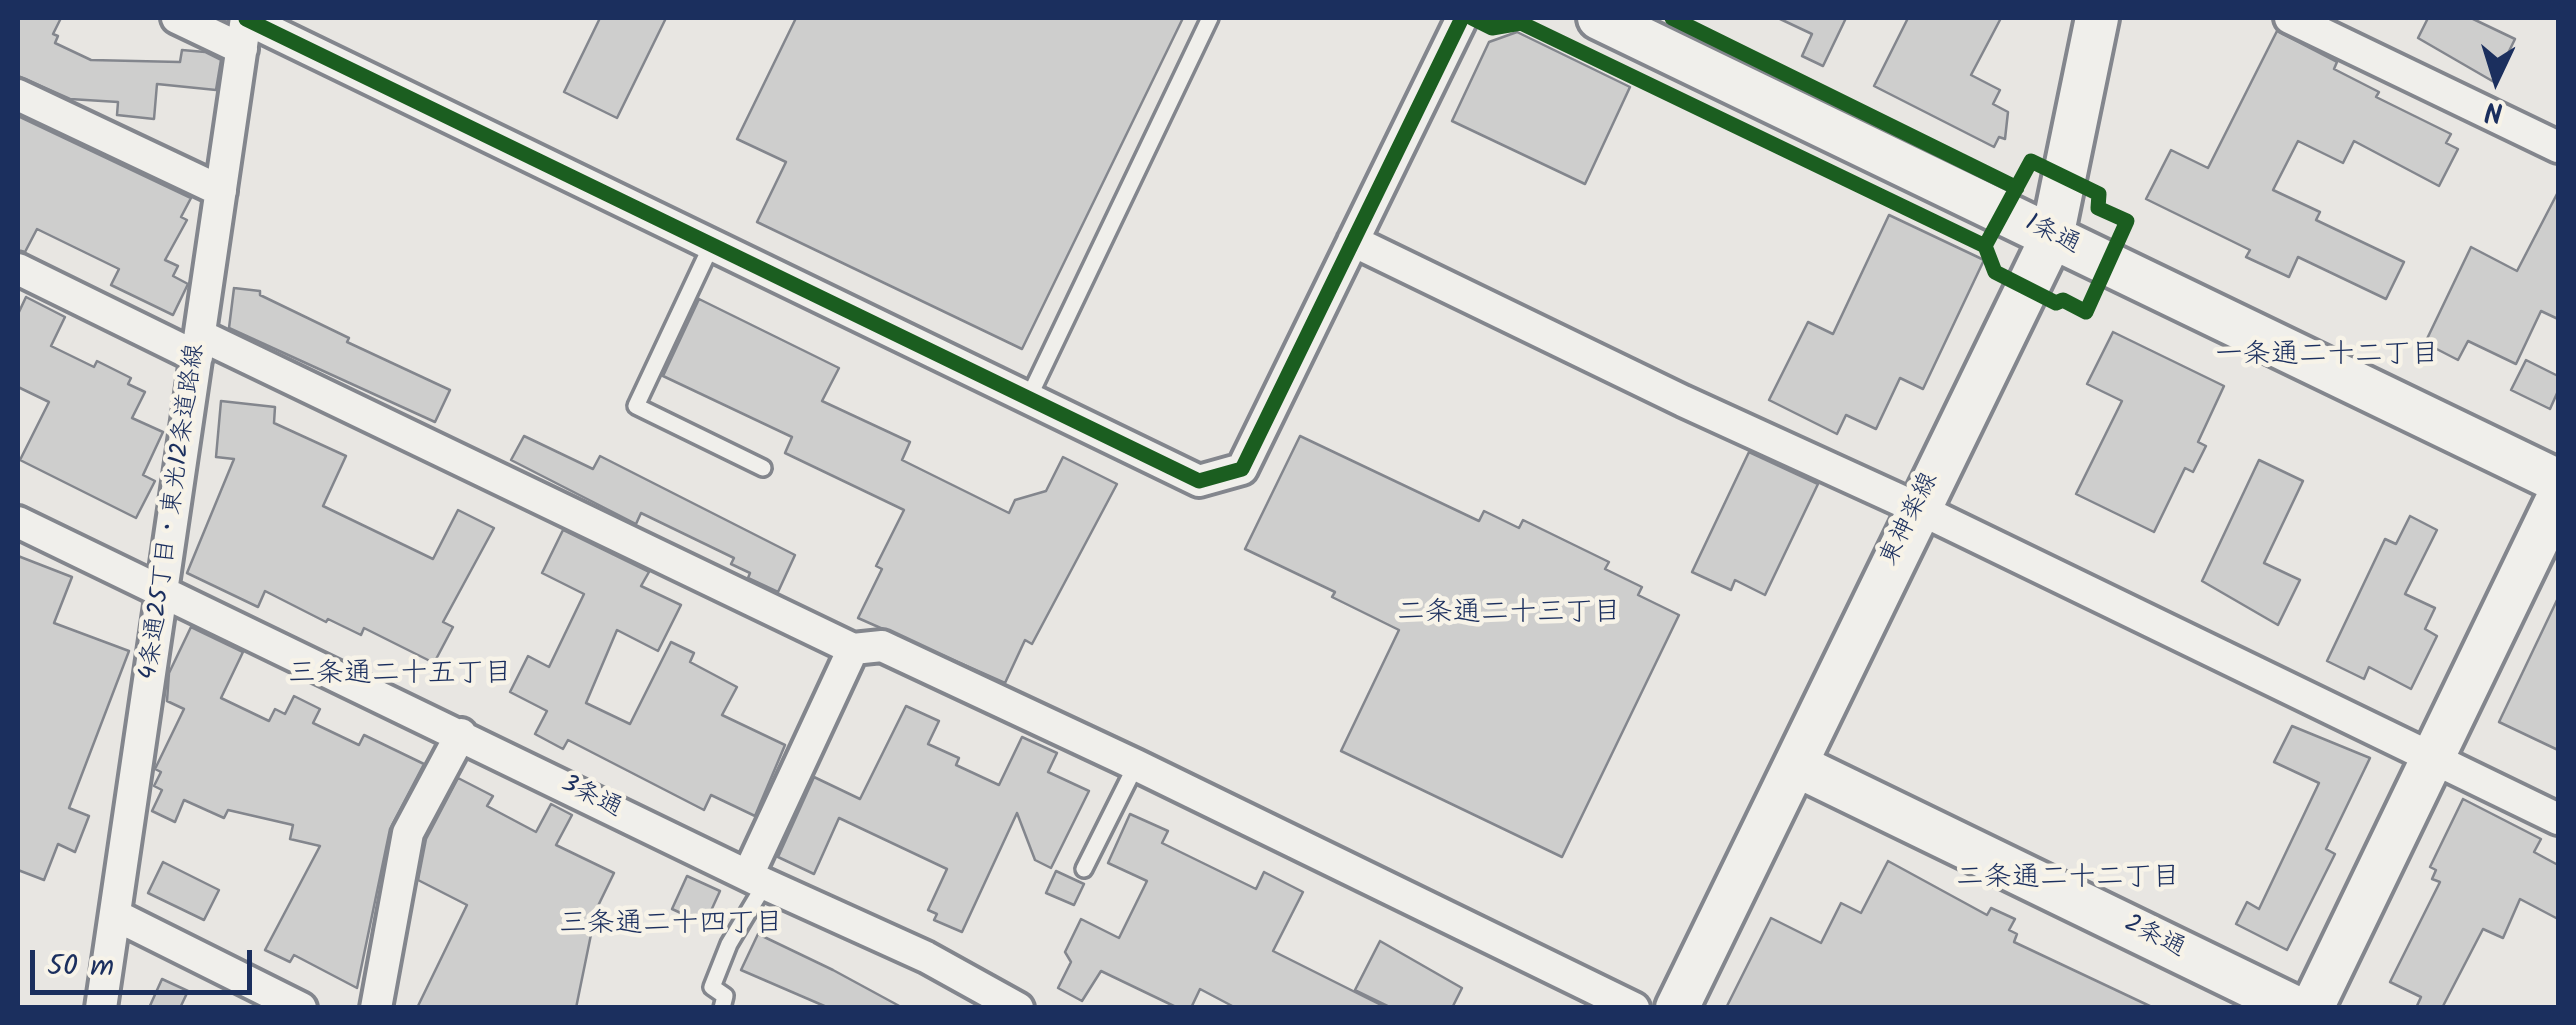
<!DOCTYPE html>
<html>
<head>
<meta charset="utf-8">
<style>
	body { margin:0 }
	#map { position:relative; width:2576px; height:1025px; overflow:hidden; background:#e8e6e2; font-family:Kalam,sans-serif }
	canvas { display:block }
	.frame { position:absolute; inset:0; border:20px solid #1b2f5e; pointer-events:none }
	.north { position:absolute; left:2446px; top:30px; width:100px; height:100px; -webkit-text-stroke:8px #f7f3e8; paint-order:stroke; rotate:184deg; font-size:28px; font-weight:700; line-height:40px; text-align:center; color:#1b2f5e }
	.north::after { content:''; display:block; margin:auto; width:35px; height:45px; background:#1b2f5e; clip-path:polygon(50% 0,100% 100%,50% 72%,0 100%) }
	.scale { position:absolute; left:30px; top:950px; width:222px; height:45px; box-sizing:border-box; border:5px solid #1b2f5e; border-top:0; padding-left:12px; font-size:30px; line-height:35px; white-space:nowrap; color:#1b2f5e; -webkit-text-stroke:8px #f7f3e8; paint-order:stroke }
</style>
</head>
<body>
<div id="map">
<canvas width="2576" height="1025"></canvas>
<div class="frame"></div>
<div class="north">N</div>
<div class="scale">50 m</div>
</div>
<script>
const c = document.querySelector('canvas').getContext('2d');
c.lineJoin = 'round';
function fill(path, color) {
  c.fillStyle = color;
  c.fill(path, 'evenodd');
}
function poly(rows) {
  const path = new Path2D();
  for (const r of rows) {
    path.moveTo(r[0], r[1]);
    for (let i = 2; i < r.length; i += 2) path.lineTo(r[i], r[i + 1]);
  }
  return path;
}
function trace(path, color, width, dash) {
  c.strokeStyle = color;
  c.lineWidth = width;
  c.lineCap = dash ? 'butt' : 'round';
  c.setLineDash(dash || []);
  c.stroke(path);
}
function drawText(font, color, halo, rows, align = 'center') {
  c.font = font + ' Kalam,"Klee One",sans-serif';
  c.lineWidth = 9;
  c.setLineDash([]);
  c.textBaseline = 'middle';
  c.strokeStyle = halo;
  c.fillStyle = color;
  for (const [text, x, y, turn = 0] of rows) {
    c.save();
    c.translate(x, y);
    c.rotate((+turn || 0) * Math.PI / 180);
    c.textAlign = isNaN(turn) ? turn : align;
    if (halo) c.strokeText(text, 0, 0);
    c.fillText(text, 0, 0);
    c.restore();
  }
}
const building = poly([
	[18,18,61,18,53,34,58,36,55,43,91,60,180,62,182,50,205,52,221,60,216,90,157,84,154,119,117,115,118,102,70,99,18,76,18,18],
	[600,18,666,18,617,118,564,92,600,18],
	[796,18,1183,18,1022,349,757,222,786,162,737,139,796,18],
	[1778,18,1846,18,1823,66,1802,56,1812,34,1778,18],
	[1908,18,2001,18,1971,75,2000,90,1993,104,2008,112,2005,139,1999,137,1994,147,1874,86,1908,18],
	[2428,18,2471,18,2515,39,2494,82,2418,38,2428,18],
	[2277,31,2337,62,2334,69,2379,92,2376,97,2451,134,2446,143,2458,149,2439,186,2354,141,2343,163,2298,141,2273,190,2320,212,2316,220,2404,262,2386,299,2298,257,2289,277,2246,257,2250,250,2146,199,2171,150,2208,168,2277,31],
	[1517,32,1630,87,1585,184,1452,121,1489,42,1517,32],
	[18,116,191,198,181,217,187,220,165,260,178,266,173,276,188,284,173,315,111,285,119,269,37,229,25,252,18,250,18,116],
	[2558,192,2558,319,2541,311,2516,364,2468,341,2458,360,2425,343,2471,247,2517,271,2558,192],
	[1889,215,1984,260,1923,389,1900,378,1876,429,1846,415,1837,434,1769,400,1808,322,1833,334,1889,215],
	[234,288,260,291,260,295,349,338,347,342,450,390,435,422,229,328,234,288],
	[26,297,65,317,51,346,94,367,97,361,131,378,128,384,145,392,132,418,163,432,143,475,155,481,136,518,20,460,49,402,18,387,18,314,26,297],
	[699,299,839,368,822,401,910,442,902,460,1009,513,1015,500,1046,491,1063,457,1117,484,1032,644,1025,640,1005,683,858,618,882,569,876,566,904,510,785,453,792,437,663,376,699,299],
	[2113,332,2224,386,2198,442,2206,446,2193,472,2185,468,2154,532,2076,494,2122,401,2087,384,2113,332],
	[2526,360,2558,376,2558,391,2550,409,2511,390,2526,360],
	[221,401,275,407,274,423,346,456,323,506,433,559,458,510,494,528,443,622,453,627,434,663,364,628,361,635,328,619,326,622,265,591,258,607,187,573,234,459,216,457,221,401],
	[524,436,593,469,600,456,795,555,778,592,748,578,750,573,731,564,734,558,641,513,636,524,511,460,524,436],
	[1300,436,1479,521,1484,511,1519,528,1523,520,1609,562,1605,569,1642,587,1638,595,1679,615,1562,857,1341,751,1399,630,1332,597,1335,592,1245,549,1300,436],
	[1749,452,1818,484,1765,595,1735,580,1731,590,1692,572,1749,452],
	[2259,460,2303,481,2264,563,2300,580,2278,625,2202,581,2259,460],
	[2410,516,2437,530,2405,594,2435,608,2425,629,2437,636,2411,689,2369,667,2364,679,2327,661,2385,539,2396,544,2410,516],
	[563,530,649,572,641,586,681,605,658,651,617,630,586,703,630,724,671,642,694,653,690,662,737,687,722,715,785,745,755,816,711,795,704,810,568,740,563,749,535,734,547,711,510,692,528,656,549,667,584,594,542,573,563,530],
	[18,556,72,577,54,623,129,651,69,808,89,816,75,852,58,844,44,880,18,870,18,556],
	[2558,598,2558,750,2499,722,2558,598],
	[191,627,243,652,221,698,269,721,275,709,285,714,294,696,320,709,313,723,359,745,364,735,424,764,390,829,357,988,294,955,290,962,265,950,320,846,290,839,293,825,228,810,224,818,184,800,175,822,152,811,162,790,154,786,161,772,155,769,184,709,167,701,169,673,191,627],
	[906,706,939,721,928,744,959,758,956,765,999,785,1022,737,1057,753,1048,772,1089,791,1051,868,1035,860,1017,813,962,932,934,920,937,914,928,910,947,869,839,818,814,874,778,857,814,777,860,799,906,706],
	[2292,726,2370,758,2326,849,2335,854,2287,950,2236,924,2247,902,2259,909,2319,783,2274,762,2292,726],
	[458,778,493,796,487,806,536,832,551,804,572,815,556,845,614,873,596,910,576,1008,417,1008,467,905,418,880,426,839,458,778],
	[2463,799,2541,839,2534,852,2558,865,2558,919,2520,899,2503,938,2483,929,2442,1008,2416,1008,2421,997,2390,982,2440,882,2432,879,2436,870,2430,867,2463,799],
	[1130,814,1168,831,1162,843,1256,889,1264,872,1303,892,1273,951,1387,1008,1236,1008,1200,989,1191,1008,1178,1008,1101,971,1082,1001,1058,988,1071,962,1065,952,1081,919,1119,938,1147,881,1108,863,1130,814],
	[1888,861,1987,915,1991,908,2015,919,2009,930,2017,934,2014,942,2154,1008,1726,1008,1771,918,1821,943,1841,903,1861,913,1888,861],
	[163,862,219,890,204,920,148,893,163,862],
	[1056,871,1084,884,1074,905,1046,893,1056,871],
	[687,876,720,891,705,924,672,909,687,876],
	[758,934,833,970,903,1008,829,1008,741,970,758,934],
	[1380,941,1462,988,1452,1008,1392,1008,1355,990,1380,941],
	[162,979,188,991,180,1008,149,1008,162,979]
]);
fill(building, '#cececd');
trace(building, '#83868d', 2.5);
const lane = poly([
	[712,244,636,406,763,468],
	[1028,399,1210,18],
	[1084,869,1136,765],
	[722,1008,725,996,712,987,729,944,765,884]
]);
const street = poly([
	[177,18,242,49],
	[2290,18,2558,147],
	[246,19,1199,481,1242,469,1462,18],
	[18,95,221,191],
	[1353,241,1683,401,1917,508,2558,819],
	[18,269,197,357],
	[200,335,853,649,882,646,1136,765,1634,1008],
	[18,522,765,884,926,957,1018,1008],
	[748,875,853,649],
	[115,915,301,1008],
	[101,1008,246,18],
	[376,1008,408,833,461,734]
]);
const secondary = poly([
	[1599,18,2558,481],
	[1796,765,2296,1008],
	[1677,1008,2052,237,2097,18],
	[2312,1008,2558,498]
]);
trace(lane, '#83868d', 22);
trace(street, '#83868d', 38);
trace(secondary, '#83868d', 50);
trace(lane, '#f0efeb', 15);
trace(street, '#f0efeb', 30);
trace(secondary, '#f0efeb', 42);
trace(poly([
	[1472,18,1492,28,1521,23,1985,246,1995,272,2056,303,2063,300,2086,312,2127,221,2098,208,2099,194,2031,161,1985,246],
	[1672,18,2017,188],
	[246,19,1199,481,1242,469,1462,18]
]), '#1b5e20', 15);
drawText('25px', '#1b2f5e', '#f7f3e8', [
	["1条通",2052,236,26],
	["4条通25丁目・東光12条道路線",174,512,-82],
	["東神楽線",1911,520,-64],
	["3条通",591,798,26],
	["2条通",2154,938,26]
]);
drawText('28px', '#1b2f5e', '#f7f3e8', [
	["一条通二十二丁目",2327,357],
	["二条通二十三丁目",1509,615],
	["三条通二十五丁目",400,676],
	["二条通二十二丁目",2068,880],
	["三条通二十四丁目",671,926]
]);
</script>
</body>
</html>
